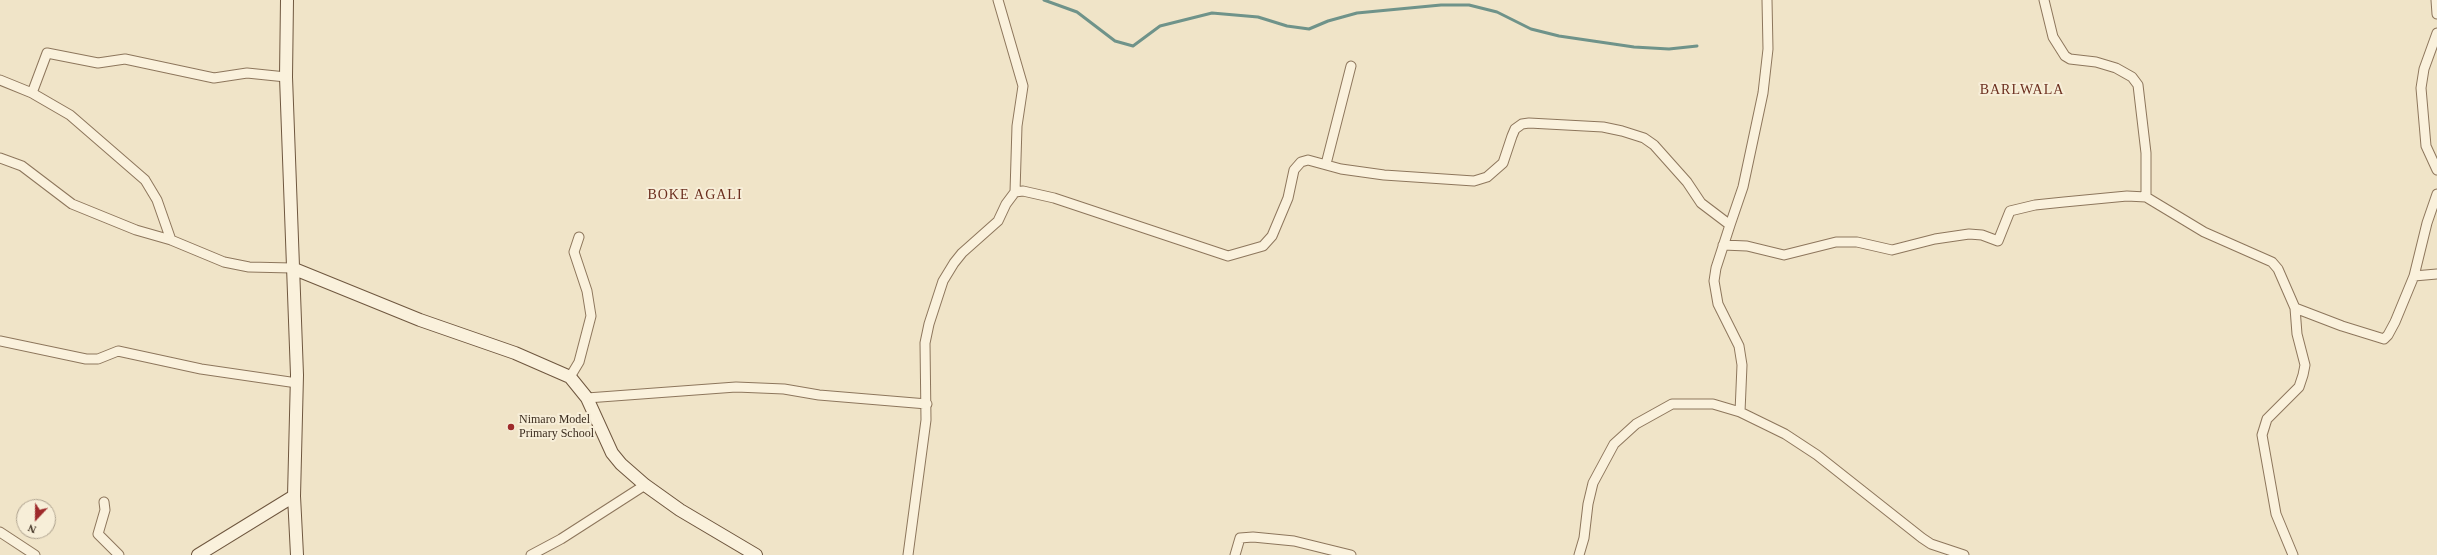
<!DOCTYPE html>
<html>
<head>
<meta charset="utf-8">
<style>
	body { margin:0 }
	#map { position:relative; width:2437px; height:555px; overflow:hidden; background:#f0e4c8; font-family:Georgia,serif }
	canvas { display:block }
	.north { position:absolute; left:16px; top:499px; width:40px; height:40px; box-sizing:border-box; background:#f7eed8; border:1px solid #ada18e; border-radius:50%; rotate:202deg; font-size:11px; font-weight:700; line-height:16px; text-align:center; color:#3d2e20 }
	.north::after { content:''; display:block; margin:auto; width:14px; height:18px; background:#9e2a2b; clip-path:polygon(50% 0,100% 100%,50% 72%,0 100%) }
</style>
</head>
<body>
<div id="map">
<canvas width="2437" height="555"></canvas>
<div class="north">N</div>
</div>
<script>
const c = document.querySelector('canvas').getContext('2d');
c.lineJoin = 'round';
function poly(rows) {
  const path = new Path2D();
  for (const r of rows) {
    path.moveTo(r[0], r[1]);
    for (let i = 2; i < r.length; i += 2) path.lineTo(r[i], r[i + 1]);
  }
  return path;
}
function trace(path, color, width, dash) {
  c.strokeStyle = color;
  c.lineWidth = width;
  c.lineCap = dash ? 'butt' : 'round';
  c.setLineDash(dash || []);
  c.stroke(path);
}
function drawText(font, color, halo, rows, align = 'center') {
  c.font = font + ' Georgia,serif';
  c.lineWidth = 4;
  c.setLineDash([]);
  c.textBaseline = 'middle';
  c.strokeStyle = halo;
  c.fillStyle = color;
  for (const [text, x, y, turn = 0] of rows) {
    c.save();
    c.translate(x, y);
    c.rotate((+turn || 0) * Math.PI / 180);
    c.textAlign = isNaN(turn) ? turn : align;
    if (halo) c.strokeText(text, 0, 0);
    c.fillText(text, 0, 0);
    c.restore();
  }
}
trace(poly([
	[1044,0,1077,12,1115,41,1133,46,1160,26,1212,13,1258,17,1287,26,1309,29,1328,21,1357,13,1441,5,1469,5,1497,12,1531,29,1559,36,1634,47,1669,49,1697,46]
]), '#6f938a', 3);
const street = poly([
	[2044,0,2053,37,2065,56,2070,59,2096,62,2116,68,2132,77,2138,85,2146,153,2146,197,2204,232,2272,262,2278,269,2295,308,2342,326,2384,339,2388,335,2395,322,2414,276,2437,274],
	[2436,0,2437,14],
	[2437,33,2424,69,2421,88,2426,146,2437,170],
	[0,80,32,93,70,115,145,180,157,200,171,240],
	[32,93,47,53,98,63,125,59,214,78,247,73,286,77],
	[0,158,22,166,72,204,136,230,171,240,224,262,249,267,292,268],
	[1326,164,1351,66],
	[1015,192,1023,191,1054,198,1228,256,1263,246,1272,236,1288,198,1294,170,1301,162,1308,160,1341,169,1384,175,1474,181,1487,177,1503,163,1512,136,1515,129,1522,124,1529,123,1603,127,1622,131,1644,138,1654,145,1687,182,1701,203,1730,225,1716,268,1714,281,1718,304,1739,346,1742,365,1740,412],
	[1730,225,1743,187,1763,93,1768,49,1767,0],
	[1723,245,1747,246,1784,255,1836,242,1857,242,1892,250,1935,239,1969,234,1982,235,1998,241,2010,211,2035,205,2064,202,2127,196,2146,197],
	[2414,276,2427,223,2437,194],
	[0,341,86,359,98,359,118,351,201,369,297,383],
	[570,377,579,362,591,316,587,291,574,252,579,237],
	[587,398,736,387,784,389,819,395,927,404],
	[104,502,105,510,98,534,119,555],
	[0,532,35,555],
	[531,555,561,539,645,485],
	[908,555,926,420,925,343,929,324,943,281,954,263,962,253,998,221,1006,204,1015,192,1017,126,1023,86,998,0],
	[1235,555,1240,538,1253,537,1294,541,1351,555],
	[1579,555,1584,538,1588,504,1593,483,1614,444,1636,424,1672,404,1713,404,1740,412,1785,434,1817,455,1922,538,1931,544,1964,555],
	[2293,555,2276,514,2262,435,2267,419,2299,387,2303,375,2305,365,2297,334,2295,308]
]);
const secondary = poly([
	[287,0,286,77,297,375,294,496,297,555],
	[292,268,420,320,515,353,570,377,587,398,612,453,621,464,645,485,680,510,756,555],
	[198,555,294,496]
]);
trace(street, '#8d765c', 11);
trace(secondary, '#6f573f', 14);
trace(street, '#faf1dc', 9);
trace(secondary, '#faf1dc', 12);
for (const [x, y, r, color] of [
	[511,427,4,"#9e2a2b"]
]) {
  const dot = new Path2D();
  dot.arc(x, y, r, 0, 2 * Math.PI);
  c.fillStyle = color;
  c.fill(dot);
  trace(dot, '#f7eed8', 1.5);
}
drawText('12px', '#3d2e20', '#f7eed8', [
	["Nimaro Model",519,420],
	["Primary School",519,434]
], 'left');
c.letterSpacing = '1px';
drawText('14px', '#6b2e1e', '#f7eed8', [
	["BARLWALA",2022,90],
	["BOKE AGALI",695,195]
]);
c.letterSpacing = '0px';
</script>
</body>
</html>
